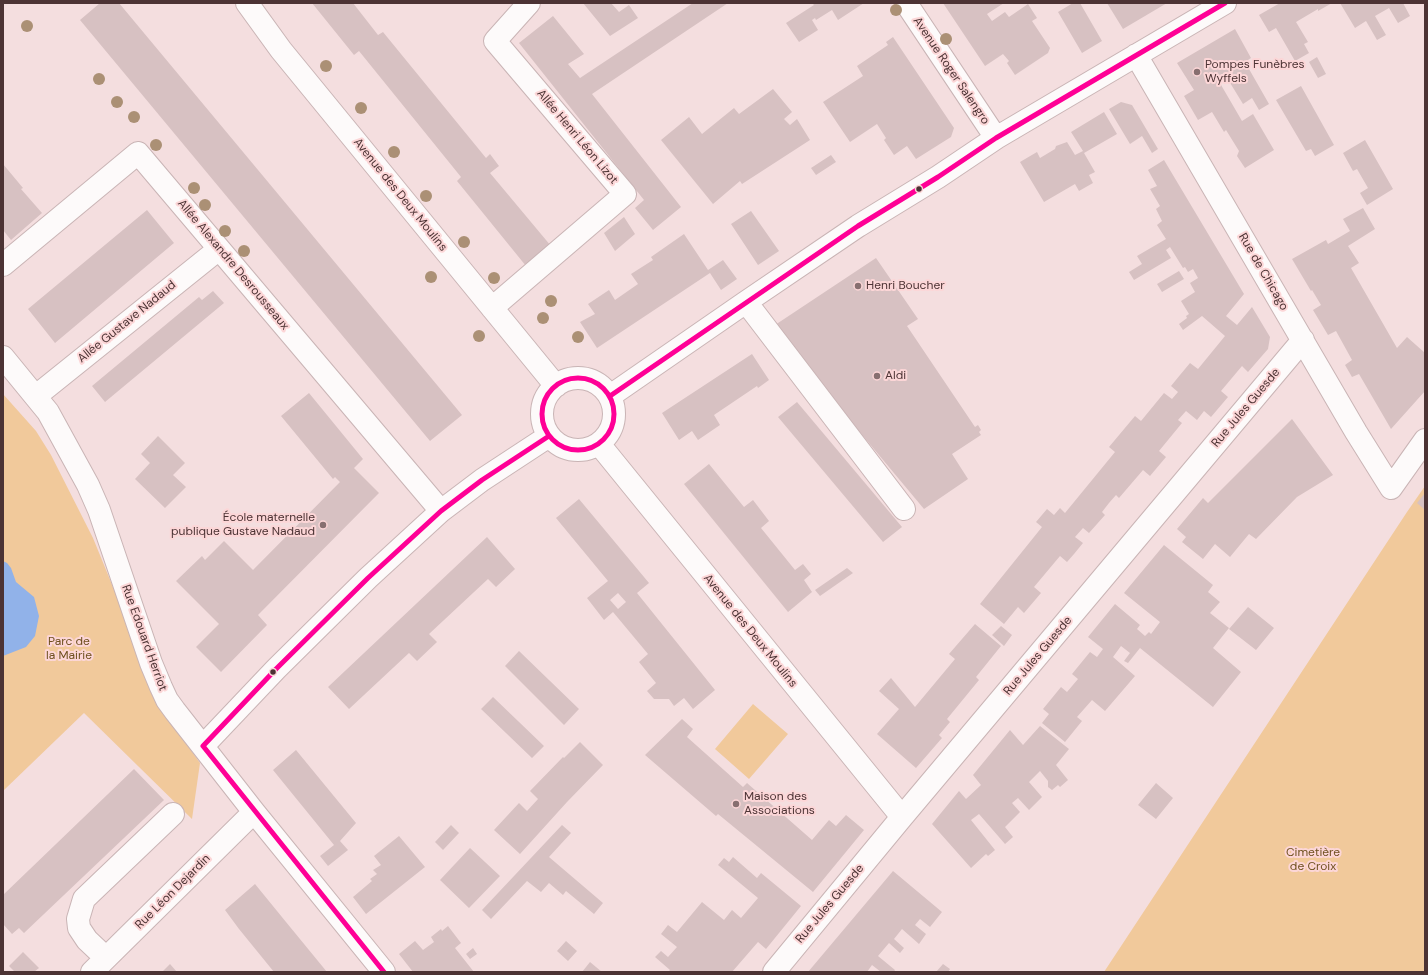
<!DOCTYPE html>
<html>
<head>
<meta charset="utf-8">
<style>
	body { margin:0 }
	#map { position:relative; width:1428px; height:975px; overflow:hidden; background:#f4dedf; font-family:"DM Sans",sans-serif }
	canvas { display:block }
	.frame { position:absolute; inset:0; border:4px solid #4c3334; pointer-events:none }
</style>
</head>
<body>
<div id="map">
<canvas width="1428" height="975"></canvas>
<div class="frame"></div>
</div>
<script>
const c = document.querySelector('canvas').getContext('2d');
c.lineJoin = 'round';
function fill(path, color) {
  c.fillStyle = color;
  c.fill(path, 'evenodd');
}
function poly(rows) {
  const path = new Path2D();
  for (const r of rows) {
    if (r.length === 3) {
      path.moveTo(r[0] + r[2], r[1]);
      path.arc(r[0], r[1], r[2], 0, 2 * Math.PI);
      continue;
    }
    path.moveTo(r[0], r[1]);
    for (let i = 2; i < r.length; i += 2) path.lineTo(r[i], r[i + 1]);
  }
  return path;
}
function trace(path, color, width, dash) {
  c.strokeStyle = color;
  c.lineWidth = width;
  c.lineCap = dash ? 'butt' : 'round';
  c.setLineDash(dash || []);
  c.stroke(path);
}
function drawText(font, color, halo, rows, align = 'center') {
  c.font = font + ' "DM Sans",sans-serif';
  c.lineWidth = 4;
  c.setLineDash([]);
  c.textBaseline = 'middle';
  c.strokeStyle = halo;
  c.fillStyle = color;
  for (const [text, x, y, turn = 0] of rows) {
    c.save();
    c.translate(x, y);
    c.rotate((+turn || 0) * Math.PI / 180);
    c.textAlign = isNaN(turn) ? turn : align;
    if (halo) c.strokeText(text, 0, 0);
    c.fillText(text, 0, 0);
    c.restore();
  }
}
fill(poly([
	[3,394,36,431,51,455,93,538,164,712,200,763,192,819,84,713,3,791],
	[1425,486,1425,972,1104,972,1407,512],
	[753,704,788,734,749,779,715,749]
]), '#f1c99b');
fill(poly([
	[3,561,7,563,11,568,16,582,34,597,39,616,35,636,26,647,3,656]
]), '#91b2e9');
fill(poly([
	[100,3,119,3,462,415,430,441,80,20],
	[312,3,353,3,378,35,383,32,486,158,490,154,499,166,490,173,551,246,526,266,457,181,461,177,359,51,354,55],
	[583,3,611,3,619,12,629,5,638,18,610,36],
	[693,3,728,3,592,94,681,207,653,230,635,208,644,200,519,43,553,16,584,54,568,64,580,78],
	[812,3,864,3,838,20,832,10,816,20,815,18,812,20,818,30,799,42,786,23,814,5],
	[943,3,1004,3,987,14,992,21,1005,12,1009,17,1028,4,1037,18,1032,21,1050,48,1048,53,1015,75,1007,63,1009,61,1003,54,985,66],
	[1073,3,1080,3,1102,41,1082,53,1058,12],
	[1107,3,1167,3,1123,29],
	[1280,3,1332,3,1318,11,1318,9,1296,22,1308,42,1304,44,1309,53,1295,61,1276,28,1269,32,1259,15],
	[1340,3,1403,3,1410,16,1398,23,1389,8,1375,16,1386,35,1377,40,1366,21,1355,28],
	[1235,29,1251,58,1245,62,1269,104,1259,110,1252,98,1243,104,1224,73,1217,78,1242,121,1253,114,1274,150,1245,168,1237,156,1239,151,1226,130,1224,132,1212,112,1198,120,1184,96,1194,90,1177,63],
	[893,37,954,128,951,137,916,159,907,146,894,155,884,140,886,138,877,124,850,142,823,102,863,76,857,66,888,45,886,42],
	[1317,57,1326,74,1318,78,1309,62],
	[1301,86,1334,145,1315,156,1311,149,1306,151,1276,100],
	[773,89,792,112,784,119,790,125,797,119,810,140,742,184,740,181,713,204,661,140,689,117,702,134,734,108,739,114],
	[1121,102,1132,105,1158,149,1152,153,1142,136,1130,144,1109,109],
	[1104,112,1117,134,1084,153,1095,172,1089,175,1093,183,1079,191,1075,184,1044,202,1020,162,1037,152,1040,158,1055,149,1056,146,1067,142,1075,155,1083,151,1071,132],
	[1365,140,1393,189,1367,205,1360,193,1368,188,1357,169,1353,171,1343,153],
	[831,155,836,162,816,175,811,168],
	[1164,160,1244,294,1226,316,1237,325,1252,307,1270,337,1268,349,1248,372,1242,366,1221,391,1228,397,1211,417,1204,411,1197,420,1186,411,1178,420,1182,423,1159,451,1166,457,1150,476,1143,470,1119,498,1116,495,1109,503,1102,512,1105,515,1089,533,1083,528,1075,537,1083,543,1074,554,1067,562,1060,556,1034,587,1041,593,1024,613,1018,607,1004,624,980,604,1042,527,1036,522,1047,509,1054,515,1060,508,1065,513,1115,452,1109,447,1135,416,1141,421,1164,393,1172,399,1178,392,1171,386,1180,375,1190,363,1198,369,1225,336,1202,316,1183,330,1179,324,1187,318,1186,316,1189,314,1181,301,1195,292,1190,283,1198,278,1193,269,1188,272,1185,267,1183,268,1170,247,1166,250,1171,258,1134,280,1129,272,1142,264,1137,256,1166,239,1157,225,1162,221,1156,209,1160,206,1150,189,1157,186,1148,170],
	[3,164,23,188,21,189,42,213,11,240,3,230],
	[1363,208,1375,229,1348,246,1359,263,1351,268,1397,348,1407,337,1425,353,1425,391,1391,429,1359,374,1352,377,1345,365,1352,360,1336,331,1328,335,1313,310,1321,305,1312,290,1311,291,1292,259,1326,240,1328,244,1350,231,1343,219],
	[147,210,174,243,55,343,28,309],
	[751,211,779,251,758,265,731,224],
	[624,217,635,234,615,251,604,233],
	[684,234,708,270,723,260,737,279,721,290,710,273,597,348,580,322,595,314,588,304,609,290,615,300,638,284,631,274,653,260,651,257],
	[876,258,918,319,907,326,975,427,978,425,981,430,979,432,981,435,952,454,968,479,924,509,772,327],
	[1179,271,1184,279,1162,292,1157,284],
	[213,291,224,303,105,402,92,386,199,297,202,300],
	[752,354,769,380,758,388,757,386,714,415,720,425,698,440,692,431,679,440,662,413],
	[309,393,363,459,354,468,379,493,258,615,267,625,221,672,196,647,219,624,176,581,202,556,205,560,224,541,253,570,340,482,335,477,333,479,281,416],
	[797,402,902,527,883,542,778,417],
	[1292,419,1333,475,1297,497,1256,539,1249,534,1230,557,1215,544,1203,559,1182,542,1186,537,1177,529,1203,498,1208,503],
	[158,436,185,463,173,475,186,487,165,508,135,479,150,463,141,454],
	[709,464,744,507,753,500,769,521,761,528,795,570,803,564,811,574,804,580,812,592,788,612,684,484],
	[1425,493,1425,508,1424,509,1417,503],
	[579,499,649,583,637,593,715,690,693,709,684,698,674,706,669,699,654,699,647,691,656,683,639,662,648,654,613,612,604,620,587,598,608,581,556,518],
	[618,593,626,602,618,609,610,600],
	[487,537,515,569,496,587,488,579,429,634,437,642,417,661,409,653,349,709,328,687],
	[1164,545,1213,585,1208,592,1220,602,1210,613,1229,628,1213,648,1241,672,1213,707,1140,648,1128,663,1124,661,1130,653,1121,646,1113,657,1135,676,1105,711,1092,700,1077,717,1082,721,1065,742,1042,723,1049,714,1043,709,1061,687,1067,692,1078,679,1072,674,1090,652,1097,657,1103,649,1088,637,1115,604,1140,625,1137,629,1145,636,1149,632,1151,634,1160,622,1124,593],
	[847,568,853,573,820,596,815,590],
	[1248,607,1274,628,1256,650,1229,629],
	[975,624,1001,646,976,677,979,680,947,719,950,722,939,735,942,738,916,768,877,734,899,709,879,691,891,678,915,707,955,659,949,654],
	[1001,626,1012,635,1004,646,992,635],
	[519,651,579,709,564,725,505,666],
	[493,697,544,746,532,758,481,709],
	[682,719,693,729,687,737,743,787,747,783,812,840,829,820,836,826,846,815,864,830,813,892,718,814,716,816,645,755],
	[1040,726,1069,749,1056,765,1068,780,1060,787,1058,785,1052,790,1048,787,1048,781,1040,771,1029,782,1042,797,1029,810,1018,798,1012,803,1020,812,1005,827,1013,837,1005,844,979,814,971,820,995,850,988,856,986,854,971,868,932,824,959,791,966,799,981,785,973,775,1010,730,1023,745],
	[580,742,603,765,567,802,520,854,494,830,519,803,527,811,538,799,530,791,563,757,564,758],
	[296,750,356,823,340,841,348,850,328,866,320,856,334,845,273,770],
	[134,769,164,800,24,933,19,928,12,934,3,924,3,895],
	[1156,783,1173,798,1156,819,1138,805],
	[451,825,459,833,443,850,435,842],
	[562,825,571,833,549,857,603,903,594,914,566,891,563,895,549,883,541,892,527,881,491,919,482,910],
	[399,836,425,867,366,914,353,897,372,881,370,879,377,874,373,870,381,865,374,856],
	[470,848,500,876,469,908,440,880],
	[733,857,757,878,761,873,801,906,766,949,758,942,732,972,668,972,670,970,655,957,661,951,668,957,677,947,661,934,668,925,677,932,702,902,724,920,732,910,741,918,758,898,718,865,724,858,729,862],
	[893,871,942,912,930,927,920,919,915,925,926,934,919,944,902,929,894,939,904,948,900,953,889,943,878,956,895,970,894,972,881,972,872,965,867,972,808,972],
	[255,884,286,922,327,972,274,972,239,929,225,910],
	[448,926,461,943,455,948,474,972,413,972,399,954,415,941,423,950,434,942,431,937,441,929,442,931],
	[566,941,577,951,568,961,557,951],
	[473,948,477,954,470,959,466,954],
	[23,952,39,968,34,972,15,972,9,966],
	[590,962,602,972,582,972],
	[170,964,177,972,162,972],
	[943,964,950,969,948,972,936,972]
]), '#d7c1c2');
const minor = poly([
	[247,3,281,50,556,386],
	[906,3,996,138],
	[1136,55,1356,432,1391,488,1425,440],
	[3,265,138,153,441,511],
	[746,302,904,509],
	[492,308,625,194,495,41,529,3],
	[3,357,48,412,88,485,99,510,151,663,161,687,167,700,175,711,254,812,384,972],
	[578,414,36],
	[36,396,219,249],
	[610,396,746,302,858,226,938,177,996,138,1225,3],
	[599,444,902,817],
	[203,746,276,669,368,578,441,511,482,480,549,436],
	[106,958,87,940,79,928,78,919,84,899,173,814],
	[92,972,254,812],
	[774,972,902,817,1303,340]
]);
trace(minor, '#c9b4b5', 24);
trace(minor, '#fdfafa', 22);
trace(poly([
	[578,414,36],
	[610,396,858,226,938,177,996,138,1225,3],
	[203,746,276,669,368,578,441,511,482,480,549,436],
	[203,746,384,972]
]), '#ff0096', 5);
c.fillStyle = '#ab9075';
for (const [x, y] of [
	[896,10],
	[27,26],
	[946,39],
	[326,66],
	[99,79],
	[117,102],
	[361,108],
	[134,117],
	[156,145],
	[394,152],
	[194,188],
	[426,196],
	[205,205],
	[225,231],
	[464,242],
	[244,251],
	[431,277],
	[494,278],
	[551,301],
	[543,318],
	[479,336],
	[578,337]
]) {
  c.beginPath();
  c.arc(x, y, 6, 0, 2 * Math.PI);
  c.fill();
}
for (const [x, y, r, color] of [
	[1197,72,4,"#876f70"],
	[919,189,3.5,"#4c3334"],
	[858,286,4,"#876f70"],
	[877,376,4,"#876f70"],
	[323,525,4,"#876f70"],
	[273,672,3.5,"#4c3334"],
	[736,804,4,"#876f70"]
]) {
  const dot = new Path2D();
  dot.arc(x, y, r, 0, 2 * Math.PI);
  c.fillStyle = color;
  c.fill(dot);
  trace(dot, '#fcd6d7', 1.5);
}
drawText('12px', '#4c3334', '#fcd6d7', [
	["Pompes Funèbres",1205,65],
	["Wyffels",1205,79],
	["Henri Boucher",866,286],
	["Aldi",885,376],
	["École maternelle",315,518,"right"],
	["publique Gustave Nadaud",315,532,"right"],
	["Maison des",744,797],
	["Associations",744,811]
], 'left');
drawText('12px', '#4c3334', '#fcd6d7', [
	["Avenue Roger Salengro",951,71,56],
	["Allée Henri Léon Lizot",577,137,50],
	["Avenue des Deux Moulins",400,195,51],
	["Allée Alexandre Desrousseaux",233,265,50],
	["Rue de Chicago",1263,272,60],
	["Allée Gustave Nadaud",127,322,-39],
	["Rue Jules Guesde",1246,408,-50],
	["Avenue des Deux Moulins",750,631,51],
	["Rue Edouard Herriot",144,638,70],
	["Rue Jules Guesde",1038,656,-50],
	["Rue Léon Dejardin",173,892,-45],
	["Rue Jules Guesde",830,904,-50]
]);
drawText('12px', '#6f501f', '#fcd6d7', [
	["Parc de",69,642],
	["la Mairie",69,656],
	["Cimetière",1313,853],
	["de Croix",1313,867]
]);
</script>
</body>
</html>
